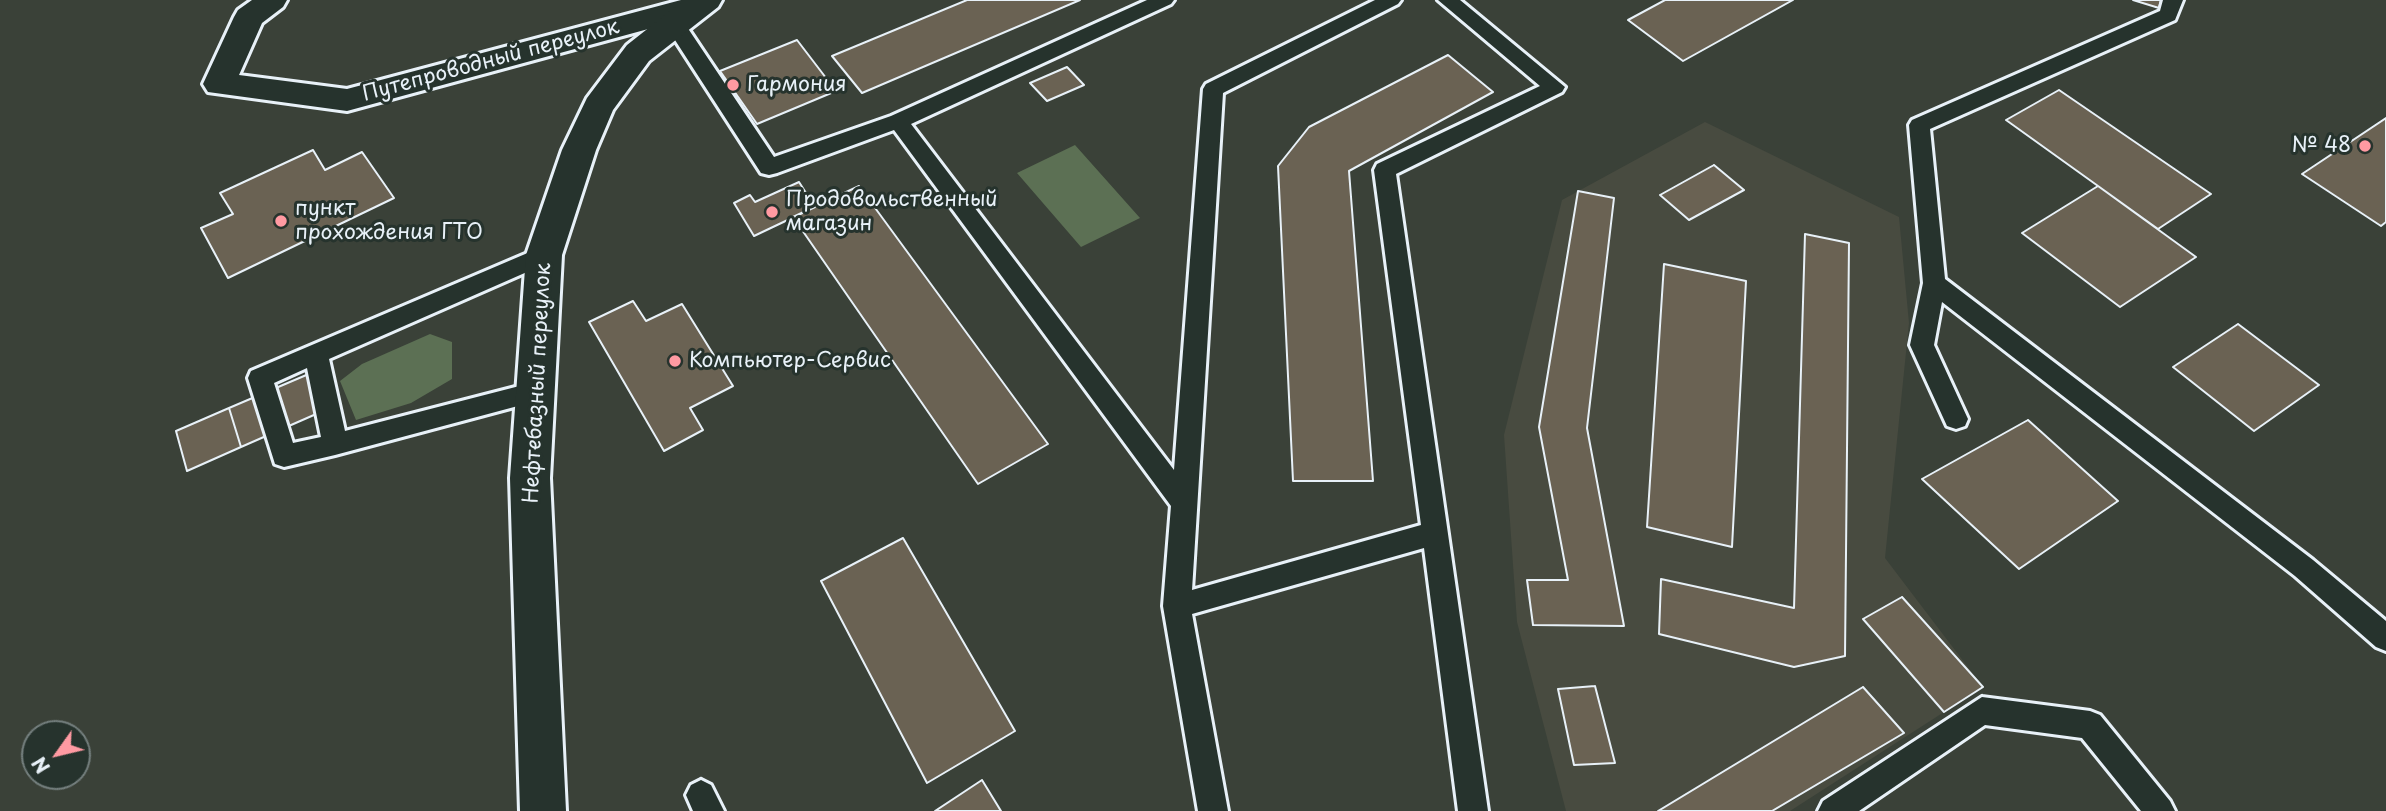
<!DOCTYPE html>
<html>
<head>
<meta charset="utf-8">
<style>
	body { margin:0 }
	#map { position:relative; width:2386px; height:811px; overflow:hidden; background:#3a4138; font-family:"Playpen Sans",sans-serif }
	canvas { display:block }
	.north { position:absolute; left:21px; top:720px; width:70px; height:70px; box-sizing:border-box; background:#26332d; border:2px solid #747f7e; border-radius:50%; rotate:236deg; font-size:19px; font-weight:700; line-height:28px; text-align:center; color:#e8f1f8 }
	.north::after { content:''; display:block; margin:auto; width:24px; height:32px; background:#ff9aa2; clip-path:polygon(50% 0,100% 100%,50% 72%,0 100%) }
</style>
</head>
<body>
<div id="map">
<canvas width="2386" height="811"></canvas>
<div class="north">N</div>
</div>
<script>
const c = document.querySelector('canvas').getContext('2d');
c.lineJoin = 'round';
function fill(path, color) {
  c.fillStyle = color;
  c.fill(path, 'evenodd');
}
function poly(rows) {
  const path = new Path2D();
  for (const r of rows) {
    path.moveTo(r[0], r[1]);
    for (let i = 2; i < r.length; i += 2) path.lineTo(r[i], r[i + 1]);
  }
  return path;
}
function trace(path, color, width, dash) {
  c.strokeStyle = color;
  c.lineWidth = width;
  c.lineCap = dash ? 'butt' : 'round';
  c.setLineDash(dash || []);
  c.stroke(path);
}
function drawText(font, color, halo, rows, align = 'center') {
  c.font = font + ' "Playpen Sans",sans-serif';
  c.lineWidth = 6;
  c.setLineDash([]);
  c.textBaseline = 'middle';
  c.strokeStyle = halo;
  c.fillStyle = color;
  for (const [text, x, y, turn = 0] of rows) {
    c.save();
    c.translate(x, y);
    c.rotate((+turn || 0) * Math.PI / 180);
    c.textAlign = isNaN(turn) ? turn : align;
    if (halo) c.strokeText(text, 0, 0);
    c.fillText(text, 0, 0);
    c.restore();
  }
}
fill(poly([
	[1705,122,1899,217,1909,323,1885,558,1983,687,1790,811,1566,811,1517,622,1504,435,1562,200]
]), '#484b40');
fill(poly([
	[1075,145,1140,218,1081,247,1017,173],
	[430,334,452,342,452,379,411,403,356,420,340,381,362,364]
]), '#5c7054');
const building = poly([
	[967,0,1080,0,862,93,832,56,967,0],
	[1665,0,1793,0,1683,61,1628,20,1665,0],
	[2133,0,2161,0,2159,8,2133,0],
	[797,40,836,91,757,124,720,71,797,40],
	[1448,55,1493,92,1349,171,1373,481,1293,481,1278,166,1309,127,1448,55],
	[1067,67,1084,85,1047,101,1030,83,1067,67],
	[2059,90,2211,194,2158,229,2006,120,2059,90],
	[2386,118,2386,222,2381,226,2302,174,2386,118],
	[313,150,325,170,362,152,394,198,228,278,201,228,233,214,220,193,313,150],
	[1714,165,1744,190,1689,220,1660,195,1714,165],
	[799,182,815,207,754,236,734,203,750,195,755,202,799,182],
	[859,186,1048,444,978,484,793,217,859,186],
	[2098,186,2196,257,2120,307,2022,233,2098,186],
	[1578,191,1614,198,1587,428,1624,626,1533,625,1527,580,1568,580,1539,427,1578,191],
	[1805,234,1849,243,1845,656,1794,667,1659,634,1661,579,1794,608,1805,234],
	[1664,264,1746,281,1732,547,1647,527,1664,264],
	[633,301,646,321,682,304,733,386,690,408,703,430,664,451,589,322,633,301],
	[2238,324,2319,385,2254,431,2173,367,2238,324],
	[311,373,323,411,241,447,229,408,311,373],
	[229,408,241,447,187,471,176,431,229,408],
	[2028,420,2118,501,2019,569,1922,479,2028,420],
	[903,538,1015,731,927,783,821,581,903,538],
	[1902,597,1983,687,1944,712,1863,619,1902,597],
	[1595,686,1615,763,1574,765,1558,689,1595,686],
	[1863,687,1904,733,1772,811,1658,811,1863,687],
	[982,780,1001,811,935,811,982,780]
]);
fill(building, '#6a6253');
trace(building, '#e8f1f8', 2);
const service = poly([
	[1147,0,1174,0,1171,4,911,124,1174,470,1203,89,1206,84,1375,0,1401,0,1398,4,1223,93,1192,590,1421,525,1374,170,1377,164,1540,86,1438,0,1460,0,1565,87,1562,92,1396,174,1488,811,1458,811,1424,548,1192,614,1228,811,1198,811,1163,606,1171,506,894,130,777,173,769,175,761,173,664,23,667,18,681,18,774,157,891,116,1147,0],
	[2163,0,2183,0,2175,20,1930,129,1945,279,2313,560,2386,621,2386,651,2376,647,2295,576,1942,302,1934,345,1968,419,1965,426,1956,429,1947,426,1910,345,1923,283,1909,125,1912,120,2160,11,2163,0],
	[544,246,552,249,555,255,552,261,329,359,345,431,535,382,544,385,547,392,544,399,335,455,284,467,275,464,248,378,251,371,544,246],
	[307,368,321,437,293,443,274,383,307,368],
	[1982,697,2090,711,2100,715,2170,801,2175,811,2141,811,2082,738,1985,725,1859,811,1818,811,1823,801,1982,697],
	[701,780,711,785,724,811,693,811,686,795,691,785,701,780]
]);
const minor = poly([
	[252,0,287,0,283,7,262,23,239,75,347,89,681,0,707,0,711,6,707,13,347,111,208,92,203,84,234,17,238,10,252,0]
]);
const secondary = poly([
	[684,0,722,0,718,7,649,61,613,110,596,150,562,255,550,478,566,811,520,811,510,478,526,255,562,150,587,98,627,45,684,0]
]);
trace(service, '#e8f1f8', 6);
trace(minor, '#e8f1f8', 6);
trace(secondary, '#e8f1f8', 6);
fill(service, '#26332d');
fill(minor, '#26332d');
fill(secondary, '#26332d');
for (const [x, y, r, color] of [
	[733,85,7,"#ff9aa2"],
	[2365,146,7,"#ff9aa2"],
	[772,212,7,"#ff9aa2"],
	[281,221,7,"#ff9aa2"],
	[675,361,7,"#ff9aa2"]
]) {
  const dot = new Path2D();
  dot.arc(x, y, r, 0, 2 * Math.PI);
  c.fillStyle = color;
  c.fill(dot);
  trace(dot, '#26332d', 2.5);
}
drawText('21px', '#e8f1f8', '#26332d', [
	["Путепроводный переулок",491,61,-15],
	["Нефтебазный переулок",538,383,-87]
]);
drawText('21px', '#e8f1f8', '#26332d', [
	["Гармония",747,85],
	["№ 48",2351,146,"right"],
	["Продовольственный",786,200],
	["магазин",786,224],
	["пункт",295,209],
	["прохождения ГТО",295,233],
	["Компьютер-Сервис",689,361]
], 'left');
</script>
</body>
</html>
